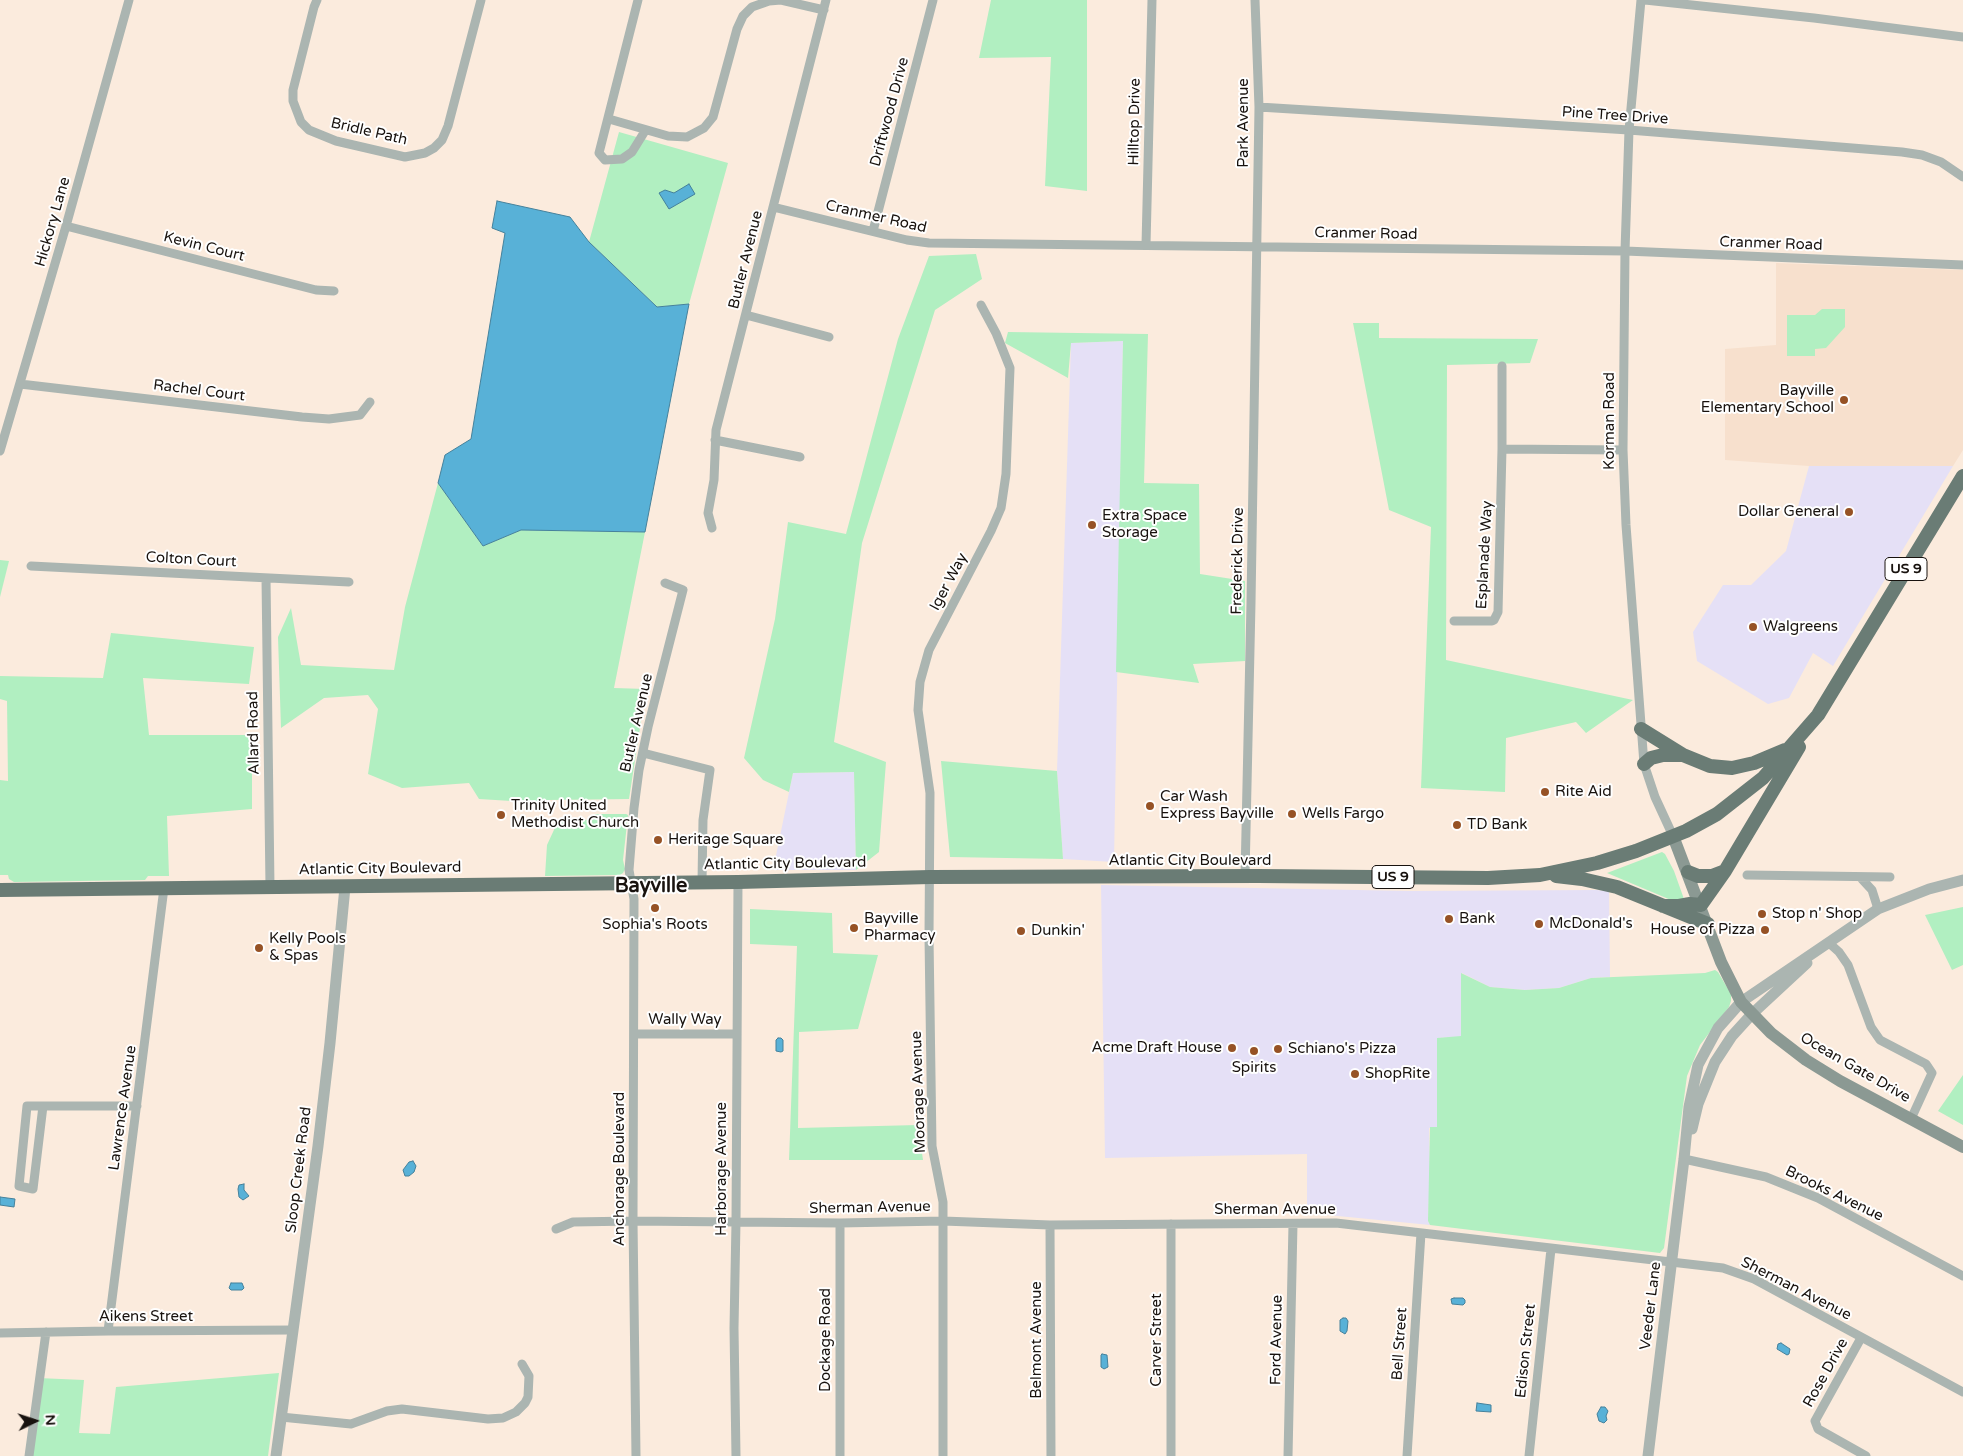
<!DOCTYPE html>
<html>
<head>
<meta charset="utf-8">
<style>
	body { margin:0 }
	#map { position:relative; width:1963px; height:1456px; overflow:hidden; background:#fbebdd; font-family:"Varela Round",sans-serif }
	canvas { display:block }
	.north { position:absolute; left:10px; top:1396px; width:50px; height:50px; -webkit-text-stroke:4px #fff; paint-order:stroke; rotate:86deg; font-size:14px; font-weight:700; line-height:20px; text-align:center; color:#18120e }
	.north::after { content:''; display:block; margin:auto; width:18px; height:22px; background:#18120e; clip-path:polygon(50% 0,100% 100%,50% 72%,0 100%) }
</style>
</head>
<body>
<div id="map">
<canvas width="1963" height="1456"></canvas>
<div class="north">N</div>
</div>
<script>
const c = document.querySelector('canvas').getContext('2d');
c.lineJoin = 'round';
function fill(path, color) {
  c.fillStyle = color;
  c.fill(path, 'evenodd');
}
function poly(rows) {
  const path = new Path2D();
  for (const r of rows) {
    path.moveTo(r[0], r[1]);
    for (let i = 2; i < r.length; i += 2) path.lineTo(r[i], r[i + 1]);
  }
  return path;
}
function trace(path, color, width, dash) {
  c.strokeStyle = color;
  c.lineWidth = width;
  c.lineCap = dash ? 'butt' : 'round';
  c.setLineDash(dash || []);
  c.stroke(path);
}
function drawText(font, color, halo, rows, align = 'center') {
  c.font = font + ' "Varela Round",sans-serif';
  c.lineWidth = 4;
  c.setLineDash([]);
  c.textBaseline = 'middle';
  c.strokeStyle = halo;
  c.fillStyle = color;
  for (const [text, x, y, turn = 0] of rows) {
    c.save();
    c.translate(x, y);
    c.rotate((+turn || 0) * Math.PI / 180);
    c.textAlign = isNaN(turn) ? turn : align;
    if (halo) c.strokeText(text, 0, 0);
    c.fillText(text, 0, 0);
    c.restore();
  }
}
fill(poly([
	[1123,341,1114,862,1063,859,1057,771,1071,343],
	[1809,466,1953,466,1833,666,1813,653,1789,698,1768,704,1697,661,1693,632,1723,585,1751,585,1786,551],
	[854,772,856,870,773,870,793,773],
	[1101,885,1409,891,1596,890,1609,891,1610,977,1591,978,1559,988,1525,990,1490,987,1462,973,1461,1037,1437,1038,1437,1127,1429,1128,1430,1175,1428,1221,1430,1225,1307,1213,1307,1154,1105,1158]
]), '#e5e0f6');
fill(poly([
	[1776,263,1963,270,1963,450,1953,466,1809,466,1725,460,1725,349,1776,345]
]), '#f7e0cd');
fill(poly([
	[991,0,1087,0,1087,191,1045,186,1051,57,979,58],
	[619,132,728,163,689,304,657,307,589,242],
	[976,254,982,279,935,310,862,543,834,742,886,762,879,852,856,870,854,772,793,773,789,792,763,780,744,758,775,619,788,522,846,534,898,339,929,256],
	[1822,309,1845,309,1845,327,1826,348,1815,349,1815,356,1787,356,1787,315,1815,315],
	[1353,323,1379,323,1379,338,1538,339,1530,363,1447,365,1446,660,1633,700,1586,733,1576,722,1506,738,1505,792,1421,788,1431,527,1389,510],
	[1008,332,1148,334,1144,483,1199,484,1200,574,1245,581,1245,661,1193,664,1199,683,1116,672,1123,341,1071,343,1068,378,1005,343],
	[438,483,483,546,521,530,645,532,614,688,646,689,629,799,547,800,544,803,479,799,469,783,402,788,368,774,378,709,368,695,324,698,281,728,278,637,291,608,301,665,394,670,405,607],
	[0,560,9,561,0,597],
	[111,633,254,647,249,684,143,678,149,735,252,735,252,809,167,816,169,876,148,876,145,880,14,882,9,879,8,875,0,875,0,780,8,781,7,701,0,699,0,676,103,678],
	[941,761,1057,771,1063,859,950,857],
	[595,814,626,814,628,815,623,860,625,869,623,873,620,875,545,876,547,845,559,819,593,820],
	[1662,852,1665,854,1674,871,1684,899,1671,900,1607,873],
	[1963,907,1963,965,1952,970,1925,915],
	[750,909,832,913,833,953,878,955,858,1029,799,1032,798,1128,918,1125,923,1160,789,1160,797,946,750,944],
	[1715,970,1718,972,1731,994,1731,1001,1729,1007,1700,1045,1687,1076,1664,1248,1660,1253,1430,1225,1428,1221,1430,1127,1437,1127,1437,1038,1461,1036,1461,973,1490,987,1525,990,1559,988,1591,978,1705,973],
	[1963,1075,1963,1125,1938,1111],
	[279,1373,268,1456,27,1456,38,1378,84,1380,79,1433,110,1434,116,1387]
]), '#b1efc1');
const water = poly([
	[689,184,695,194,669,209,659,193,665,190,674,193,689,184],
	[497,201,570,217,589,242,657,307,689,304,645,532,521,530,483,546,438,483,445,455,471,439,505,233,492,228,497,201],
	[778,1038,781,1038,783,1040,783,1051,781,1052,776,1051,776,1040,778,1038],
	[413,1161,416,1166,414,1172,409,1176,405,1176,403,1170,409,1162,413,1161],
	[244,1184,244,1190,249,1196,243,1200,239,1197,238,1189,239,1185,244,1184],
	[0,1197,15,1199,14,1207,0,1205,0,1197],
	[231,1283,242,1283,244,1288,242,1290,231,1290,229,1288,231,1283],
	[1454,1298,1463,1298,1465,1300,1465,1303,1463,1305,1452,1304,1451,1299,1454,1298],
	[1343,1318,1346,1318,1348,1321,1347,1331,1345,1334,1340,1331,1340,1320,1343,1318],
	[1781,1343,1790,1349,1789,1354,1787,1355,1777,1349,1778,1344,1781,1343],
	[1102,1354,1107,1355,1108,1367,1104,1369,1101,1367,1101,1355,1102,1354],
	[1477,1403,1491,1405,1491,1412,1476,1411,1477,1403],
	[1601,1407,1605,1407,1608,1411,1606,1416,1607,1420,1604,1423,1599,1421,1597,1414,1601,1407]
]);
fill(water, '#58b1d7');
trace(water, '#45819b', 1);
trace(poly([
	[317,0,314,7,293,90,293,101,301,122,309,130,336,141,405,157,425,153,434,148,442,140,448,126,481,0],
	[638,0,599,153,605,160,622,159,632,152,645,131],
	[1641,0,1629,130,1625,251,1623,450,1626,525,1644,764,1655,797,1673,836],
	[1645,0,1814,18,1963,37],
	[1259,107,1629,130,1902,152,1922,155,1941,162,1963,177],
	[609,119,668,136,687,137,704,128,713,117,737,29,743,16,752,7,769,1,781,0,824,10],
	[773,207,907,240,929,243,1625,251,1963,265],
	[66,226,316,290,334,291],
	[873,231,933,0],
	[1146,245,1152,0],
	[746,315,829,337],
	[20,384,302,417,329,419,360,415,370,402],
	[715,440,800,457],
	[1502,449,1623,450],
	[0,451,66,226,129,0],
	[712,528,708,513,714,480,716,430,826,0],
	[31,566,349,582],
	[266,578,270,887],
	[1454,621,1492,621,1494,620,1498,612,1502,449,1502,366],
	[643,753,710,770,703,820,702,882],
	[1747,875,1890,877],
	[1245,876,1251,603,1259,107,1255,0],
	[1860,877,1872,890,1878,909],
	[1829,943,1839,952,1848,965,1871,1027,1880,1040,1926,1064,1932,1073,1911,1119],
	[635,1034,736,1034],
	[43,1106,33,1189,19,1186,27,1106,137,1106],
	[1684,1159,1766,1177,1818,1198,1963,1276],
	[840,1223,840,1456],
	[1171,1224,1171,1456],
	[1050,1225,1051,1456],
	[556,1229,573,1222,633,1221,840,1223,943,1221,1050,1225,1336,1223,1671,1262,1723,1268,1754,1279,1963,1392],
	[108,1331,164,888],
	[0,1333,108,1331,293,1330],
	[1861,1338,1815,1421,1818,1429,1866,1456],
	[281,1417,351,1424,387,1411,402,1409,488,1419,503,1418,516,1412,525,1403,528,1397,529,1376,522,1364],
	[29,1456,46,1332],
	[636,1456,633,1221,634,899,629,870,634,808,639,770,648,727,683,590,665,583],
	[736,1456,734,1328,736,1222,738,882],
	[943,1456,943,1202,932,1146,929,937,930,793,918,710,920,682,929,650,991,531,1001,508,1006,474,1010,368,996,333,981,305],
	[1288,1456,1293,1224],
	[1407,1456,1421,1233],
	[1529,1456,1551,1249]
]), '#abb5b1', 9);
trace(poly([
	[1692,1129,1698,1104,1715,1062,1732,1036,1752,1014,1807,963],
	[276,1456,318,1146,330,1043,345,887],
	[1648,1456,1684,1159,1689,1107,1698,1065,1718,1028,1741,1002,1878,909,1929,889,1963,880]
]), '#abb5b1', 11);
trace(poly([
	[1673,836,1721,962,1741,1002,1771,1033,1806,1060,1840,1081,1963,1147]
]), '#8b9993', 12);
trace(poly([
	[1641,729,1683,755,1710,766,1732,768,1754,763,1785,750],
	[1644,764,1651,758,1663,755,1682,755],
	[1688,872,1698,876,1712,876,1725,871],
	[1556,876,1582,879,1617,887,1708,924],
	[0,890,738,882,930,877,1258,876,1488,878,1540,875,1597,863,1636,851,1686,831,1717,814,1763,778,1818,715,1963,476],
	[1663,906,1679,906,1690,904,1701,905,1725,871,1799,747]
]), '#6a7c75', 14);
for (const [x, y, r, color] of [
	[1844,400,5,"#965225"],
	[1849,512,5,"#965225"],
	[1092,525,5,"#965225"],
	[1753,627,5,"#965225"],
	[1545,792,5,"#965225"],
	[1150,806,5,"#965225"],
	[1292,814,5,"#965225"],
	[501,815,5,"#965225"],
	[1457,825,5,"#965225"],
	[658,840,5,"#965225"],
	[655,908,5,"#965225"],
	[1762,914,5,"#965225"],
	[1449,919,5,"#965225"],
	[1539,924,5,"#965225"],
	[854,928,5,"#965225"],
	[1765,930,5,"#965225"],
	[1021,931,5,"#965225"],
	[259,948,5,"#965225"],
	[1232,1048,5,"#965225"],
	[1278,1049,5,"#965225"],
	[1254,1051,5,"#965225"],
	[1355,1074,5,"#965225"]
]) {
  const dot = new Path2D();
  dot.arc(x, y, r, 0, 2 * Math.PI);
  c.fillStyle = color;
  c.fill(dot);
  trace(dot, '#fff', 2);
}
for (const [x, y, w] of [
	[1906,569,42],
	[1393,877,42]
]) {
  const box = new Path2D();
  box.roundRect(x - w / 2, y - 11.5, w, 23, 4);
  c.fillStyle = '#fff';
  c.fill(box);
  trace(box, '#18120e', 1);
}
drawText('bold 14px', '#18120e', null, [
	["US 9",1906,569],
	["US 9",1393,877]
]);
drawText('15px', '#18120e', '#fff', [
	["Driftwood Drive",890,112,-75],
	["Pine Tree Drive",1615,116,4],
	["Hilltop Drive",1135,122,-89],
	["Park Avenue",1244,123,-90],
	["Bridle Path",369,132,13],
	["Cranmer Road",876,217,13],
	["Hickory Lane",53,222,-74],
	["Cranmer Road",1366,234,1],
	["Cranmer Road",1771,244,2],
	["Kevin Court",204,247,14],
	["Butler Avenue",746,260,-76],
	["Rachel Court",199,391,7],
	["Korman Road",1610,421,-90],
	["Esplanade Way",1485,555,-87],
	["Colton Court",191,560,3],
	["Frederick Drive",1238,561,-89],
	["Iger Way",949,582,-62],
	["Butler Avenue",637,723,-77],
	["Allard Road",254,733,-91],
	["Atlantic City Boulevard",1190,861],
	["Atlantic City Boulevard",785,864,-1],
	["Atlantic City Boulevard",380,869,-1],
	["Wally Way",685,1020],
	["Ocean Gate Drive",1855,1068,30],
	["Moorage Avenue",919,1092,-92],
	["Lawrence Avenue",123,1108,-82],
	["Anchorage Boulevard",620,1169,-90],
	["Harborage Avenue",722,1169,-90],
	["Sloop Creek Road",299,1170,-83],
	["Brooks Avenue",1834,1194,26],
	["Sherman Avenue",870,1208,-1],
	["Sherman Avenue",1275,1210],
	["Sherman Avenue",1796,1289,27],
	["Veeder Lane",1651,1306,-83],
	["Aikens Street",146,1317],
	["Dockage Road",826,1340,-90],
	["Belmont Avenue",1037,1340,-90],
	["Carver Street",1157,1340,-90],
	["Ford Avenue",1277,1340,-89],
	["Bell Street",1400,1344,-86],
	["Edison Street",1526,1351,-84],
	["Rose Drive",1826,1373,-61]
]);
drawText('15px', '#18120e', '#fff', [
	["Bayville",1834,391,"right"],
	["Elementary School",1834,408,"right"],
	["Dollar General",1839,512,"right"],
	["Extra Space",1102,516],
	["Storage",1102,533],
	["Walgreens",1763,627],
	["Rite Aid",1555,792],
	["Car Wash",1160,797],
	["Express Bayville",1160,814],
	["Trinity United",511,806],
	["Methodist Church",511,823],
	["Wells Fargo",1302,814],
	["TD Bank",1467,825],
	["Heritage Square",668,840],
	["Stop n' Shop",1772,914],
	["Bayville",864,919],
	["Pharmacy",864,936],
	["Bank",1459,919],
	["McDonald's",1549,924],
	["Sophia's Roots",655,925,"center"],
	["House of Pizza",1755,930,"right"],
	["Dunkin'",1031,931],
	["Kelly Pools",269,939],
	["& Spas",269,956],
	["Acme Draft House",1222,1048,"right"],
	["Schiano's Pizza",1288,1049],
	["Spirits",1254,1068,"center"],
	["ShopRite",1365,1074]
], 'left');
drawText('bold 20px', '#18120e', '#fff', [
	["Bayville",651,887]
]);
</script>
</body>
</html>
